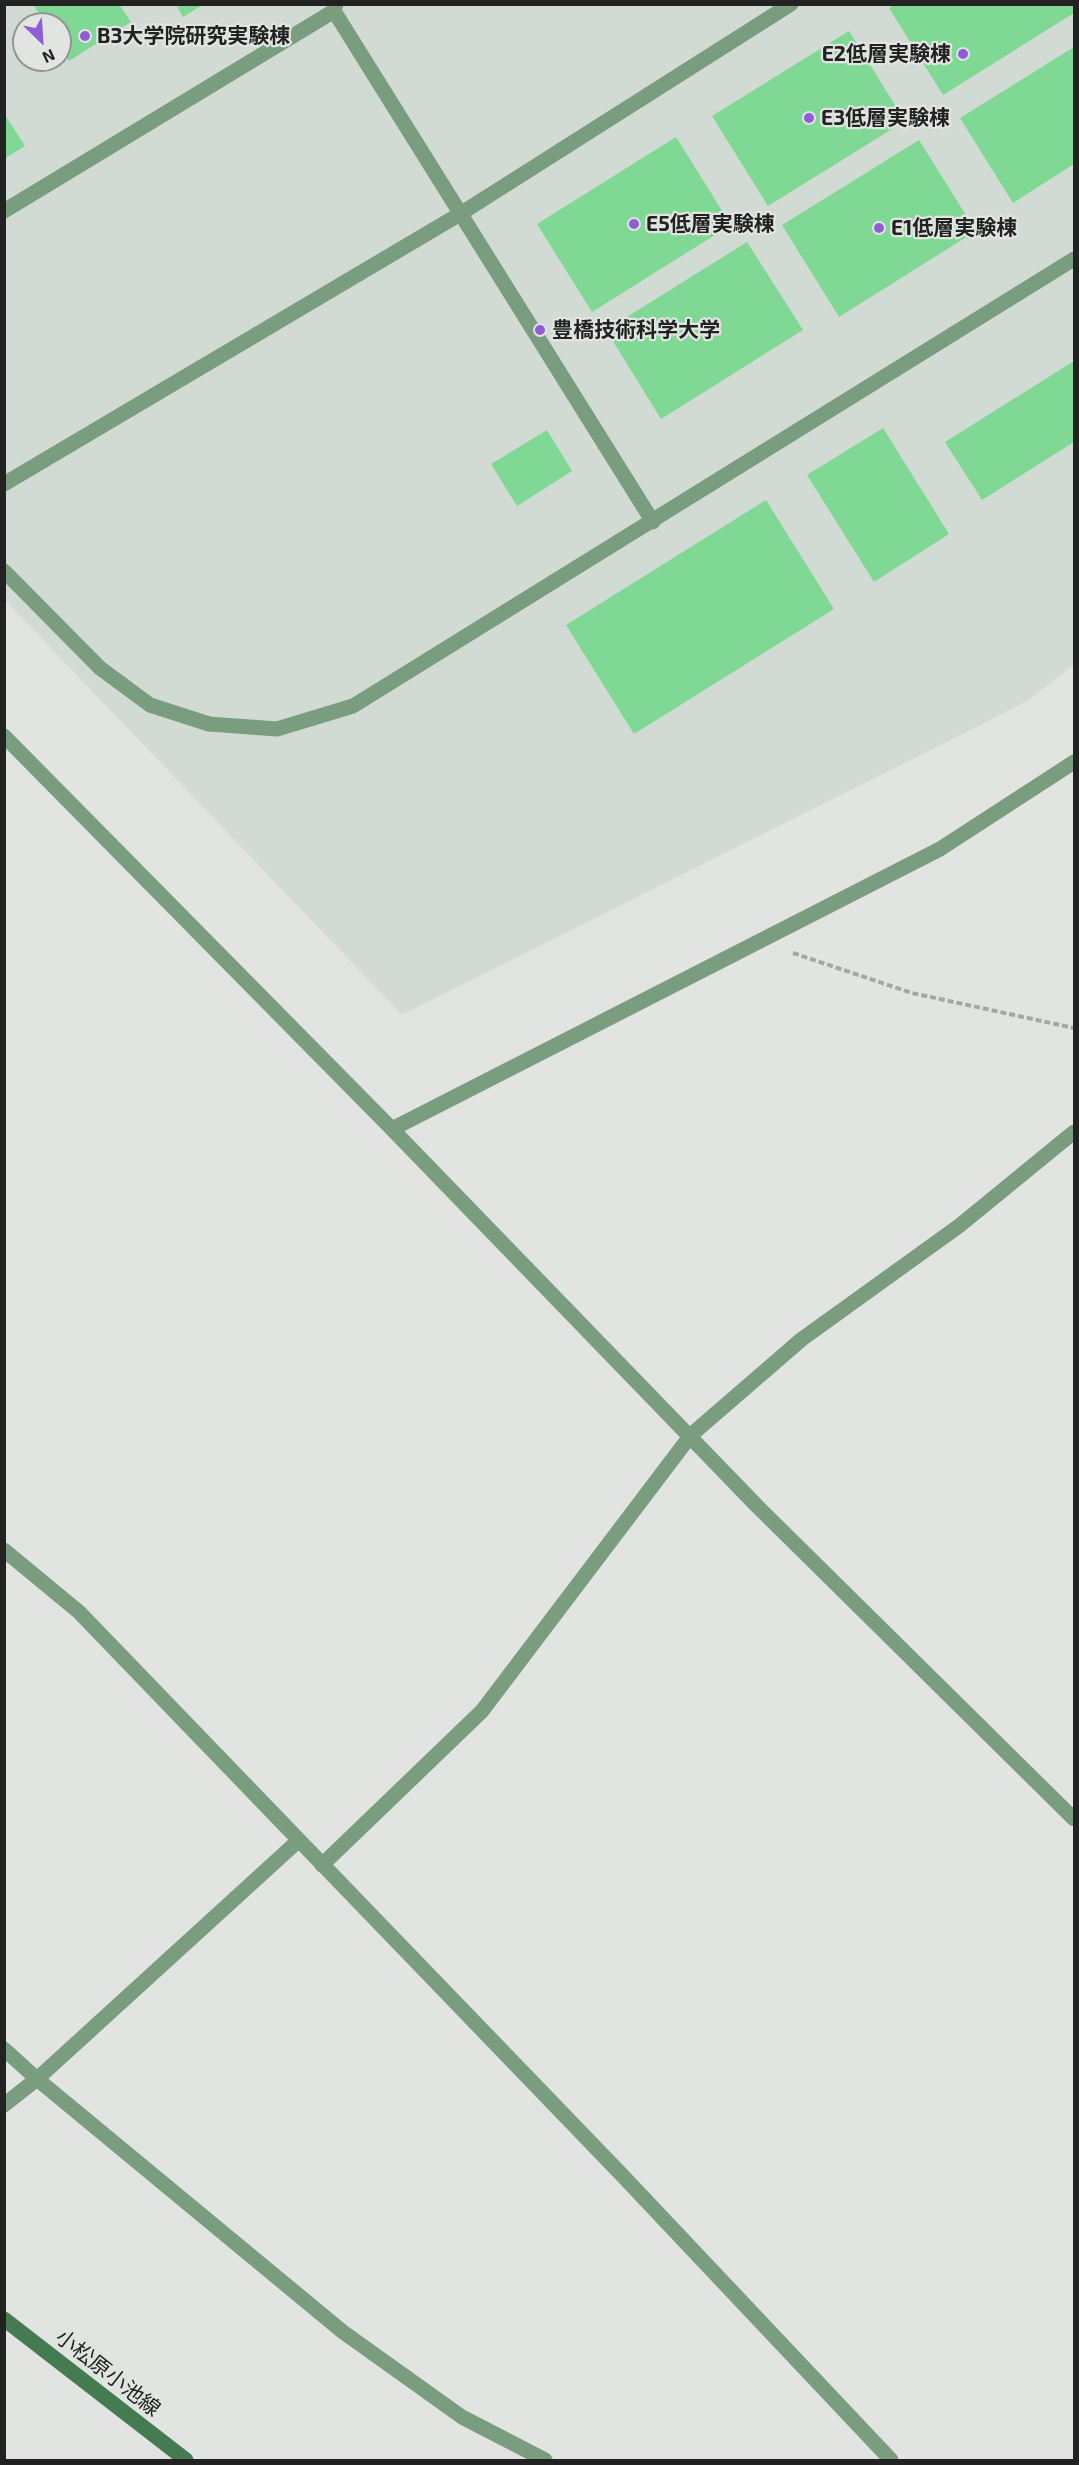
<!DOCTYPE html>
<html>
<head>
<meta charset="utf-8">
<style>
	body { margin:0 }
	#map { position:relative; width:1079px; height:2465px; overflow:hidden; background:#e1e4e1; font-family:"Exo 2",sans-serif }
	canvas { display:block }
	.frame { position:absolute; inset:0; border:6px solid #212221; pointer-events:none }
	.north { position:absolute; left:12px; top:12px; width:60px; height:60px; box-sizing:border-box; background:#e1e4e1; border:2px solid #949694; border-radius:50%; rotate:155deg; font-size:16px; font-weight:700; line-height:24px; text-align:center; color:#212221 }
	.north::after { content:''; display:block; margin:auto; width:21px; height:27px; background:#8f5dd6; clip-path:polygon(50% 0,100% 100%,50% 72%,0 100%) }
</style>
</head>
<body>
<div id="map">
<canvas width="1079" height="2465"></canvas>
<div class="frame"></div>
<div class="north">N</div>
</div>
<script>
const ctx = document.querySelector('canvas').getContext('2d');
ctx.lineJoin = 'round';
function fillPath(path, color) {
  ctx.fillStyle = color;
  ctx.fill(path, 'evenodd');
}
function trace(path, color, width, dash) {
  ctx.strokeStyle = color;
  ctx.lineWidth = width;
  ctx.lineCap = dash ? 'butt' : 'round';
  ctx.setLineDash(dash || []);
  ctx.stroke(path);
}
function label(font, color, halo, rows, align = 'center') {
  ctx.font = font + ' "Exo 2","Noto Sans JP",sans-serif';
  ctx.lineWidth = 4.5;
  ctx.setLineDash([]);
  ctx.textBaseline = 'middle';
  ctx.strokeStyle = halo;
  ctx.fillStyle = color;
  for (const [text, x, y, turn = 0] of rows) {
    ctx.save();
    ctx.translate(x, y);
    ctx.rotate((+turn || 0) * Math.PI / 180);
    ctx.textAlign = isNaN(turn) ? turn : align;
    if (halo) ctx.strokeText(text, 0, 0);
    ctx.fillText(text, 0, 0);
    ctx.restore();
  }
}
const built = new Path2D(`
	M5,5H1074V665L1024,703L402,1015L5,600ZM24,24H60V60H24Z`);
const building = new Path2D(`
	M33,4H119L131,22L69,61L60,47V24H45Z
	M176,4H204L183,17Z
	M894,4H1074V13L943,95L889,8Z
	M849,31L905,121L768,206L712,116Z
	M1074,47V164L1013,203L960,118Z
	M4,113L25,146L4,159Z
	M676,137L731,225L592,312L537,224Z
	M919,140L976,231L839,317L782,225Z
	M747,242L803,330L661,419L606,330Z
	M1074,361V442L982,500L945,442Z
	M883,428L949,534L874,582L807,475Z
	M547,430L572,471L517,506L491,464Z
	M766,500L834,609L634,734L566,625Z`);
const path = new Path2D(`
	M793,953L912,993L1074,1028`);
const lane = new Path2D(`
	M334,11L653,522
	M4,211L334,11L336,4
	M4,484L460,214L791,4
	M4,571L100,668L150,705L209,724L277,729L353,706L1074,259`);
const street = new Path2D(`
	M4,736L392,1129L758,1507L1074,1819
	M392,1129L940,849L1074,762
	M4,1550L79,1612L621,2174L891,2460
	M322,1865L482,1711L691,1435L802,1339L959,1226L1074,1132
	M4,2049L37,2079L343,2332L462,2417L545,2460
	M4,2105L37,2079L298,1841`);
const secondary = new Path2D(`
	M4,2319L186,2460`);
const markers = [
	[85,36,6,"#8f5dd6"],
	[963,54,6,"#8f5dd6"],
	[809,118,6,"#8f5dd6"],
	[634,224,6,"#8f5dd6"],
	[879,228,6,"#8f5dd6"],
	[540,330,6,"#8f5dd6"]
];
const poiNames = [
	["B3大学院研究実験棟",97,36],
	["E2低層実験棟",951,54,"right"],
	["E3低層実験棟",821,118],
	["E5低層実験棟",646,224],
	["E1低層実験棟",891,228],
	["豊橋技術科学大学",552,330]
];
const streetNames = [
	["小松原小池線",108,2373,38]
];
fillPath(built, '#d2dbd3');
fillPath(building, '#7fd893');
trace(path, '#a5a7a5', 4, [6, 3]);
trace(lane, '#7a9d80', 15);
trace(street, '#7a9d80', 15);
trace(secondary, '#447b51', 15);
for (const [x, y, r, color] of markers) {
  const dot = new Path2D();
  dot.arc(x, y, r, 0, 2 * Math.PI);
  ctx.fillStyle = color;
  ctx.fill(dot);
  trace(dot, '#e1e4e1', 2);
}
label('bold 21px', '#212221', '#e1e4e1', poiNames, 'left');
label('21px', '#212221', '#e1e4e1', streetNames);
</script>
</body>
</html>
